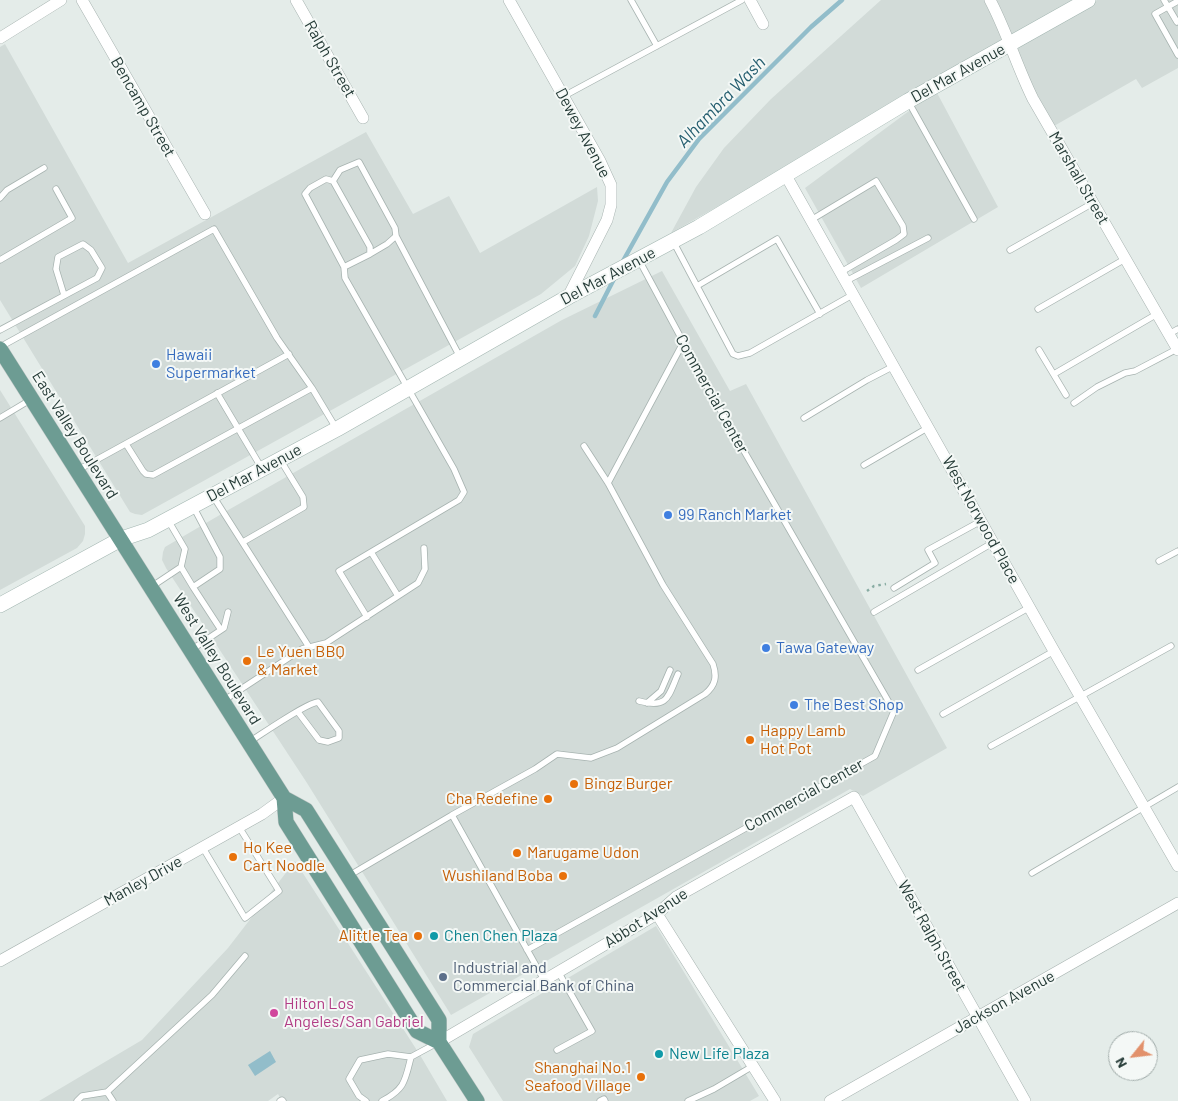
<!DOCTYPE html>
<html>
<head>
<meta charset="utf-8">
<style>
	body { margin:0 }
	#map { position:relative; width:1178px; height:1101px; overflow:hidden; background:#e4ece9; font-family:Barlow,sans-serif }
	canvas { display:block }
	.north { position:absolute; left:1108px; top:1031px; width:50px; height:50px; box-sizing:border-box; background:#f4f8f6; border:1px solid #a1acaa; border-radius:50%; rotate:241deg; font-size:14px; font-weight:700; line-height:20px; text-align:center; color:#253b37 }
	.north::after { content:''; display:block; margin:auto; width:18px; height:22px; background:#e2916b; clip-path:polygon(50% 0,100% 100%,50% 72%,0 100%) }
</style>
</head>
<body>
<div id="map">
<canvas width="1178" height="1101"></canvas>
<div class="north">N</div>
</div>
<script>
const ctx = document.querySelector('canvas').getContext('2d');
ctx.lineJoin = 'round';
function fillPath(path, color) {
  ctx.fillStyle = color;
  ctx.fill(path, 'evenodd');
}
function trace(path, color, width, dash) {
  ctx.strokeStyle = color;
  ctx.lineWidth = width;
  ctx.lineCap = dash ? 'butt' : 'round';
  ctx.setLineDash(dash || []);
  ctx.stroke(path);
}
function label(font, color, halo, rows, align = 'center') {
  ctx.font = font + ' Barlow,sans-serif';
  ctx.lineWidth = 4;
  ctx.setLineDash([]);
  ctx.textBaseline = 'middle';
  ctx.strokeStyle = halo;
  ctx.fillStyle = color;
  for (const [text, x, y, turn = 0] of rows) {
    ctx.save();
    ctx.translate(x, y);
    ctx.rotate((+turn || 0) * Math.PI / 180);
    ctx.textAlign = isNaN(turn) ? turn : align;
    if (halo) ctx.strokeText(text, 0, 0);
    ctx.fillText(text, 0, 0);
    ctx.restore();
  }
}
const built = new Path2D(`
	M881,0H985L1006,42L671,233L696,187L724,148L771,99Z
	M995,0H1071L1073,4L1011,40Z
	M1097,0H1178V68L1142,88L1136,79L1054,126L1034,91L1015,47Z
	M5,44L128,263L366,132L413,214L449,196L480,253L597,187L598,201L589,236L575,266L541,294L142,515L135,514L130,512L0,300V47Z
	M936,91L998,207L861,288L805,188Z
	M662,271L730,391L746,384L947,748L863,796L850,789L451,1015L307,783L166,568L162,560L163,552L165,547L230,509L562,320Z
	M0,390L85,526V534L83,541L77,548L0,590Z
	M295,861L420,1055L447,1101H282L278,1094L268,1101H39L142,1040L228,948Z
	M656,926L759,1096L750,1101H503L469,1047L473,1034Z`);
const water = new Path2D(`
	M270,1051L276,1062L255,1076L248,1065Z`);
const stream = new Path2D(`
	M623,261L667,182L699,139L811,27L842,0
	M595,316L615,277`);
const path = new Path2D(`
	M867,591L874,586L886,584`);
const lane = new Path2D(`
	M631,0L657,46
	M1164,0L1177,22L1178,21
	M1178,1L1155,14L1178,55
	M564,96L742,0
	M908,101L974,219
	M333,181L340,170L359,162L395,228L396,236L387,244L370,254
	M0,198L7,190L44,168
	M811,220L876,181L903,226L904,234L896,240L841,272
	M396,236L460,357
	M673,241L733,354L738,356L750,353L854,294
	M1010,250L1093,203
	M0,260L72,218L56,189
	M344,267L370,254V247L333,181L326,179L310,188L305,194L344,267L345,278L454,469L464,492L459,500L371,552
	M846,281L928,238
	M697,286L777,239L820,314
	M1038,309L1125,259
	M0,330L97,278L102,268L91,250L83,244L58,257L56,269L64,295
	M1169,334L1178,329
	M0,347L214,229L277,338L312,388L336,428
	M1039,350L1066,395
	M1054,374L1157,314
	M217,393L261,467
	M1074,403L1097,387L1125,373L1135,371L1177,349
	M0,418L30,400
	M804,418L867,380L894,366
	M126,444L143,471L146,474L153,475L312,388
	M864,465L929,427
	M78,470L289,354
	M608,483L683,343
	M213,496L309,647
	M243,542L304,507L303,497L281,461
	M1159,561L1178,551
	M181,567L193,587L220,569V557L194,508
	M151,587L181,567L185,549L168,520
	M193,587L221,630
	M894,588L935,563L928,550L981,521
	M874,612L994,542
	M367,617L339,571L371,552L398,596
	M191,650L224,628L228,612
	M918,670L1030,607
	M223,701L302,649L326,643L418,583L425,569L424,548
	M639,701C668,709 668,697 678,674
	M647,703L661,691L670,670
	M943,714L1054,651
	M249,742C262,734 306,703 318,702L339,731V738L328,742L319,740L298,712
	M991,746L1171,646
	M452,815L535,769L557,754L591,758L617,748L705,694C716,685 717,676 713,664L663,585L608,483L584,446
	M203,848L245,918L279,891L239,827
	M1032,873L1178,787
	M350,875L452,815L544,980
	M527,950L875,756L894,711L714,399L639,260
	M557,1050L592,1031L559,973
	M107,1092L113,1101
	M77,1101L82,1096L107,1092L212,995L245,956
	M280,1101L282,1100L283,1101
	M366,1101L359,1096L349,1079L360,1060L388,1054L411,1057L437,1043
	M382,1101C405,1089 405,1081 411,1057
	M600,1101L604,1099L605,1101
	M688,1101L714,1089L753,1066`);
const street = new Path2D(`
	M82,0L205,214
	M296,0L363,118
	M509,0L600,161L611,185V205L607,220L568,297
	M750,0L763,24
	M990,0C1007,32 1017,67 1033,99L1178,350
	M0,38L61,0
	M785,174L1054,651L1178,866
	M657,914L775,1101
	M0,961L262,814L284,798
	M439,1042L657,914L676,897L854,797L1025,1101
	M830,1101L1178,903`);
const secondary = new Path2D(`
	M0,605L121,539L148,530L337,429L568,297L699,227L908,101L1088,0`);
const primary = new Path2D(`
	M0,349L284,798L286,822L417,1031L439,1042L477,1101
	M284,798L306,810L439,1020V1042`);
const markers = [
	[156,364,5,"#3f7fe0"],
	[668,515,5,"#3f7fe0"],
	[766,648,5,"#3f7fe0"],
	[247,661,5,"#e8710a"],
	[794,705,5,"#3f7fe0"],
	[750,740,5,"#e8710a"],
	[574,784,5,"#e8710a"],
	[548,799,5,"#e8710a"],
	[517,853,5,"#e8710a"],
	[233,857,5,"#e8710a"],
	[563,876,5,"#e8710a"],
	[418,936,5,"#e8710a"],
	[434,936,5,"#0f9aa8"],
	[443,977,5,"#5c6f8a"],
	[274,1013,5,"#d1479c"],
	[659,1054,5,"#0f9aa8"],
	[641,1077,5,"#e8710a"]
];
const streetNames = [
	["Ralph Street",330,59,60],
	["Del Mar Avenue",958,73,-29],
	["Bencamp Street",143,107,60],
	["Dewey Avenue",583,133,62],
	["Marshall Street",1079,178,60],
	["Del Mar Avenue",608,276,-28],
	["Commercial Center",712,394,61],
	["East Valley Boulevard",75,435,58],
	["Del Mar Avenue",254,473,-28],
	["West Norwood Place",981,520,61],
	["West Valley Boulevard",217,659,58],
	["Commercial Center",804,795,-29],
	["Manley Drive",143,881,-29],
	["Abbot Avenue",646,918,-33],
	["West Ralph Street",932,936,61],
	["Jackson Avenue",1004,1002,-29]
];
const shopNames = [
	["Hawaii",166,355],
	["Supermarket",166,373],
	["99 Ranch Market",678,515],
	["Tawa Gateway",776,648],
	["The Best Shop",804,705]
];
const foodNames = [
	["Le Yuen BBQ",257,652],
	["& Market",257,670],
	["Happy Lamb",760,731],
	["Hot Pot",760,749],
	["Bingz Burger",584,784],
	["Cha Redefine",538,799,"right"],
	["Ho Kee",243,848],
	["Cart Noodle",243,866],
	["Marugame Udon",527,853],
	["Wushiland Boba",553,876,"right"],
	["Alittle Tea",408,936,"right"],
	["Shanghai No.1",631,1068,"right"],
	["Seafood Village",631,1086,"right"]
];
const cultureNames = [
	["Chen Chen Plaza",444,936],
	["New Life Plaza",669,1054]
];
const serviceNames = [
	["Industrial and",453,968],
	["Commercial Bank of China",453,986]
];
const hotelNames = [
	["Hilton Los",284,1004],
	["Angeles/San Gabriel",284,1022]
];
const waterNames = [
	["Alhambra Wash",721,102,-46]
];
fillPath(built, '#d2dbd8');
fillPath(water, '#92bdca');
trace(stream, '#92bdca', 4.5);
trace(lane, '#a7b3b0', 7);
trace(street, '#a7b3b0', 12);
trace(secondary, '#a3b6b1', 16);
trace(primary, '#c2c8c7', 16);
trace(path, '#88aca3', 2.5, [2.5, 4]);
trace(lane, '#fff', 5.5);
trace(street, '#fff', 11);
trace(secondary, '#fff', 15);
trace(primary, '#6d9c93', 15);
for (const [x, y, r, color] of markers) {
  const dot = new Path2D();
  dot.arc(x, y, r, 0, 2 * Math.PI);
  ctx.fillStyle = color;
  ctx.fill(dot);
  trace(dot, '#f4f8f6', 2);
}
label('16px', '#253b37', '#f4f8f6', streetNames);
label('16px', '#366cbe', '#f4f8f6', shopNames, 'left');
label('16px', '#c56008', '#f4f8f6', foodNames, 'left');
label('16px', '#0d838f', '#f4f8f6', cultureNames, 'left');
label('16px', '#4e5e75', '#f4f8f6', serviceNames, 'left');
label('16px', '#b23c85', '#f4f8f6', hotelNames, 'left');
label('italic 18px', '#265f70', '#f4f8f6', waterNames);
</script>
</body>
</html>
